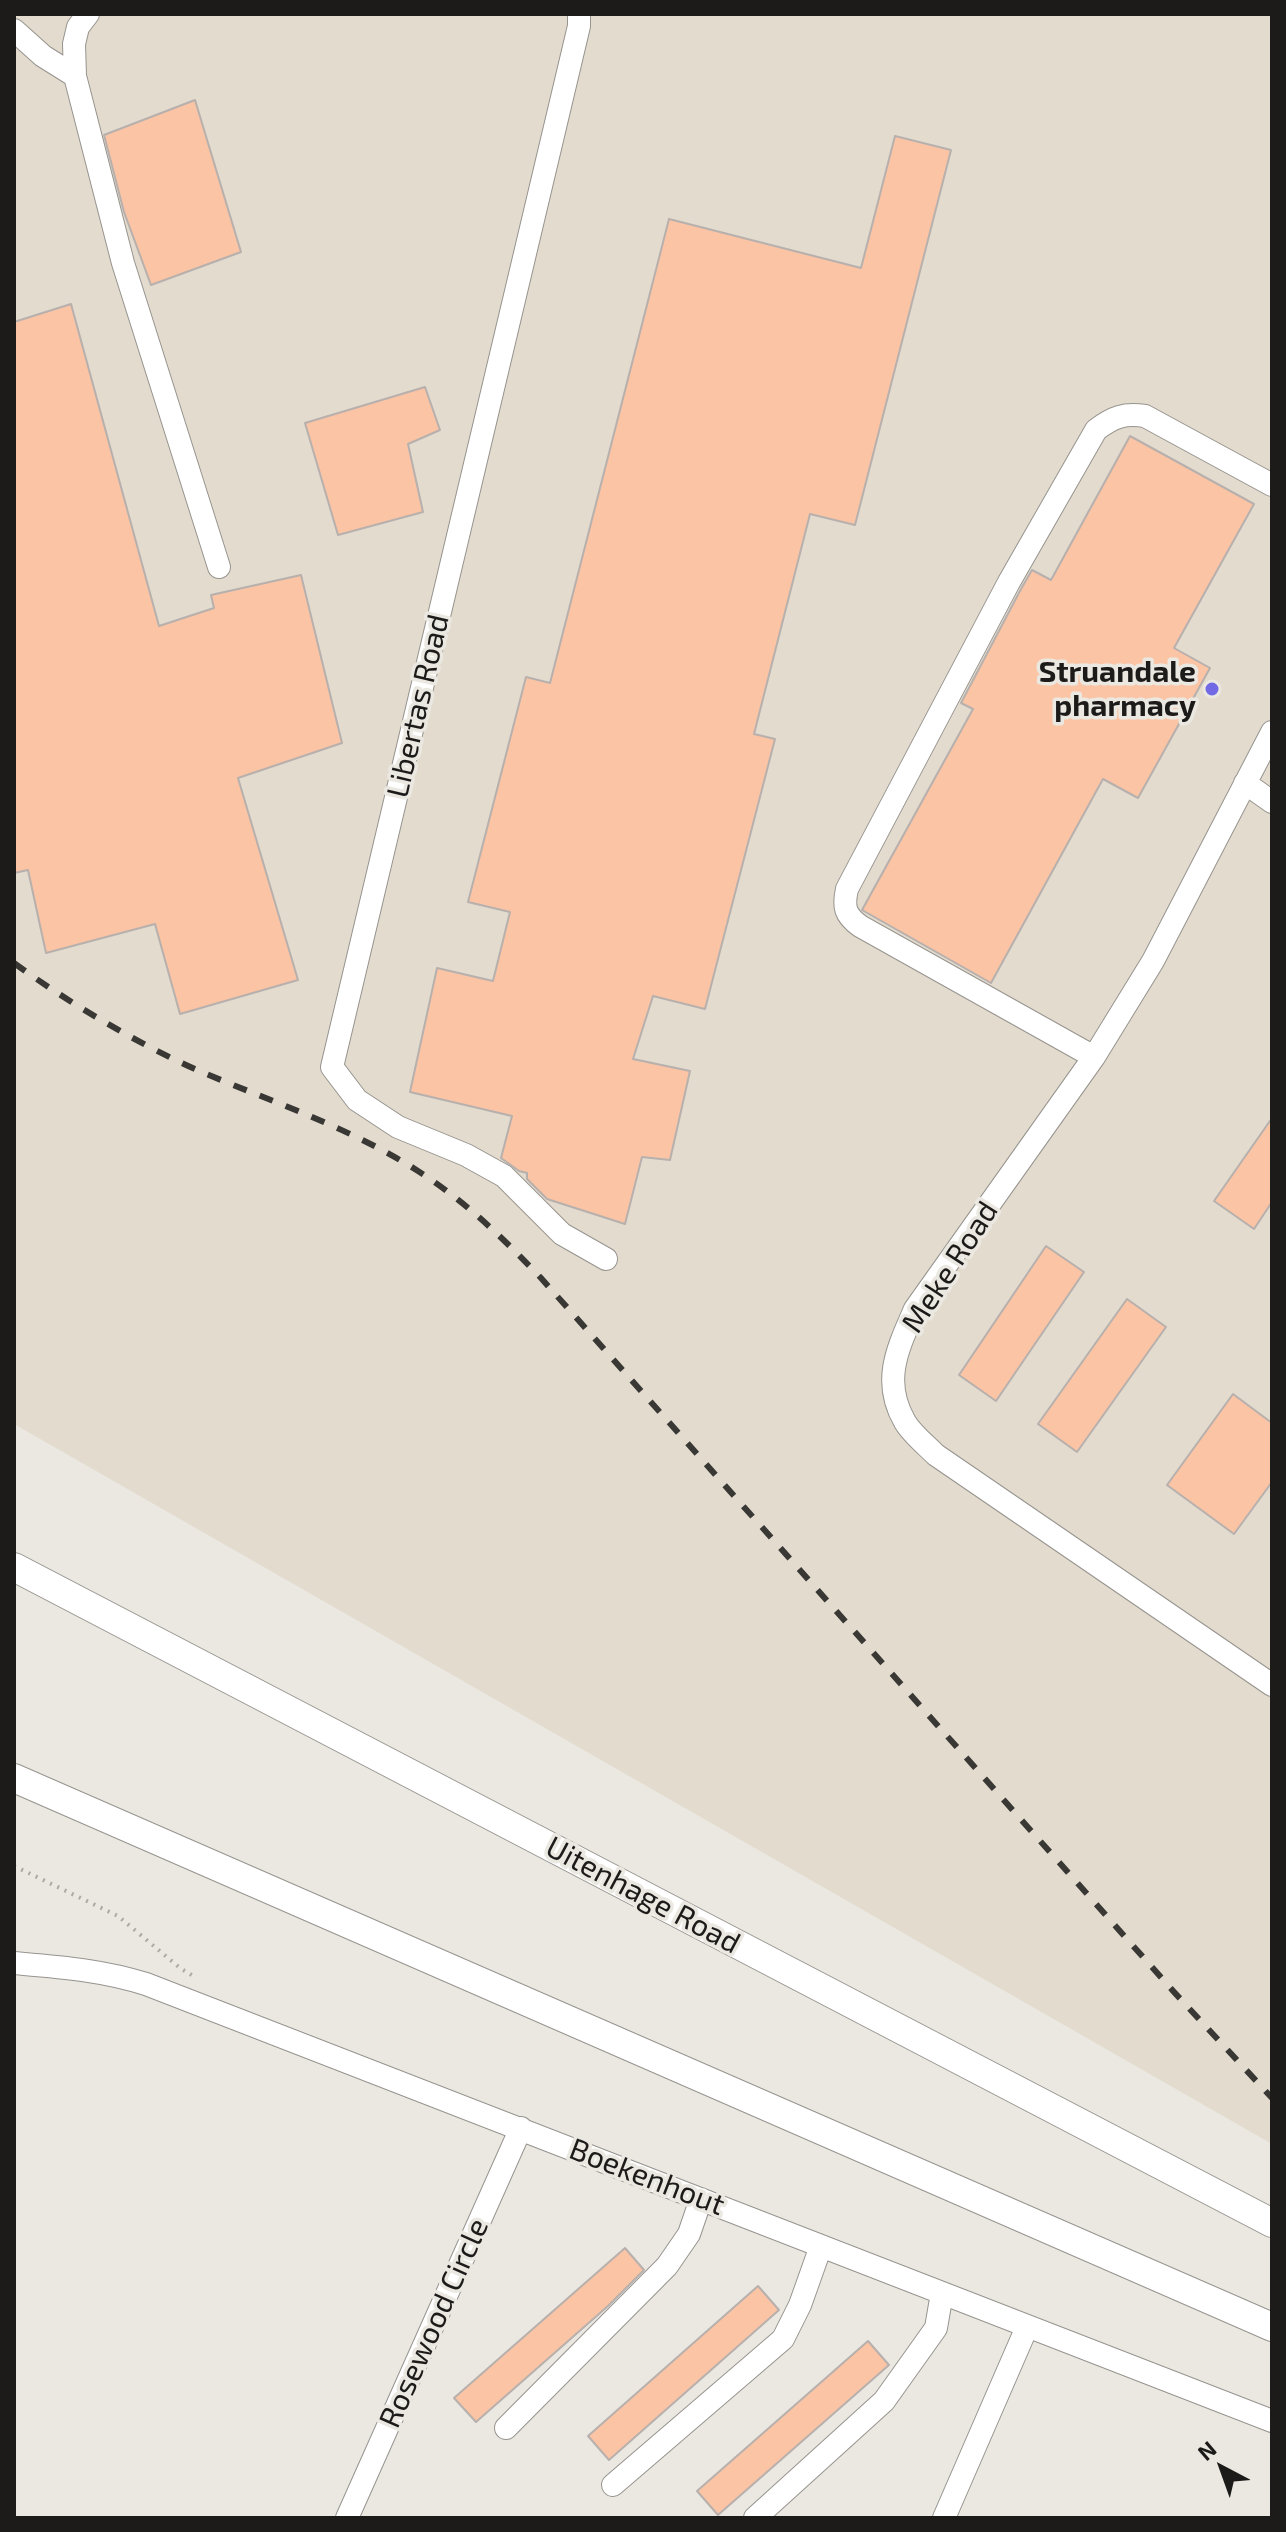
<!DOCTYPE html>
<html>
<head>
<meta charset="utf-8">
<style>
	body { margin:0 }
	#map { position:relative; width:1286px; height:2532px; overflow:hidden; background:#ebe8e2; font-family:"Exo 2",sans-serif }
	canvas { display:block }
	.frame { position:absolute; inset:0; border:16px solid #1c1b19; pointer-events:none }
	.north { position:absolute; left:1182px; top:2428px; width:80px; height:80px; -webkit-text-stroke:6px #ebe8e2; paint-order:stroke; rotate:319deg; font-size:22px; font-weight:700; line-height:32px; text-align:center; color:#1c1b19 }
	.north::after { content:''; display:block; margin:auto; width:28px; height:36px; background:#1c1b19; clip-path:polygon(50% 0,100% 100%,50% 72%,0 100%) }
</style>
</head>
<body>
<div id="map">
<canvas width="1286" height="2532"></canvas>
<div class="frame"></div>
<div class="north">N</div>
</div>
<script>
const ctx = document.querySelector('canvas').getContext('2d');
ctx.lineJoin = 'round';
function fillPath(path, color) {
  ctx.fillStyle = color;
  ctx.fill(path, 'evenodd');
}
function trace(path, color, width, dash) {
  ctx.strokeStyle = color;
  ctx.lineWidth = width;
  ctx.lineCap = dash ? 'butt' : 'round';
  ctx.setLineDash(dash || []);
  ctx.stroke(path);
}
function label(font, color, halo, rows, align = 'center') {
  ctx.font = font + ' "Exo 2",sans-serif';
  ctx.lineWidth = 7;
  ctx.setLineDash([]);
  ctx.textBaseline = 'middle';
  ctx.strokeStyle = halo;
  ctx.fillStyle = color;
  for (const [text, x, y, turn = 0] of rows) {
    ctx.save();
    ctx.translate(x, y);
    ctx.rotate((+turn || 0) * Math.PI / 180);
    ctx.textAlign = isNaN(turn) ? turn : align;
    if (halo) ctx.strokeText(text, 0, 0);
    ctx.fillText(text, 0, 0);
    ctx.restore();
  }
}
const built = new Path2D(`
	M14,14H1272V2144L14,1424Z`);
const building = new Path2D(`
	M195,100L241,252L151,285L124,212L104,135Z
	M895,136L951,150L855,525L810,514L754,734L775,739L705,1009L653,996L633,1059L690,1071L670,1160L642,1157L625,1224L547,1199L527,1179V1173L519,1171L501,1158L512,1116L410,1092L437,968L493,981L510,912L468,902L526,677L550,683L669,219L861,268Z
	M71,304L159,626L214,608L211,595L301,575L342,743L238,778L298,980L180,1014L155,924L46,953L28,870L14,873V322Z
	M425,387L440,430L408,444L423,512L338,535L305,423Z
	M1130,436L1254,504L1174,648L1210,668L1138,798L1103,779L991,983L862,910L973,709L961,703L1021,589L1032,570L1051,580Z
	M1272,1118V1202L1254,1229L1214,1201Z
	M1046,1246L1084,1272L996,1401L959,1375Z
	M1127,1299L1166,1327L1077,1452L1038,1424Z
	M1233,1394L1272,1423V1482L1234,1534L1167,1485Z
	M625,2248L644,2270L608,2306L476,2422L454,2398Z
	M758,2286L779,2310L609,2460L588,2436Z
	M868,2341L889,2365L718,2515L697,2491Z`);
const path = new Path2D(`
	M14,1866L118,1916L180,1968L195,1977`);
const minor = new Path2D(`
	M88,14L78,27L74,44L75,76L123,263L219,567
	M579,14V26L332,1067L357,1100L398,1127L466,1155L504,1176L562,1234L606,1259
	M14,30L43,56L75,76
	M1272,732L1153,961L1094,1057L915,1309C898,1348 881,1381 905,1422C912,1434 926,1445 936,1455L1272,1685
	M1245,783L1272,802
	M1094,1057L860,926C845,915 843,907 847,889L1009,582L1096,430C1113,417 1124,413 1145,416L1272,485
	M14,1963C60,1967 102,1970 146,1984L1272,2421
	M506,2428L667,2266L689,2234L701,2199
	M613,2485L783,2339L800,2305L821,2246
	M347,2518L521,2128
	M755,2518L884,2401L936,2328L942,2293
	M944,2518L1027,2327`);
const major = new Path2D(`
	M14,1567L1272,2223
	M14,1778L1272,2327`);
const rail = new Path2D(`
	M14,963C66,1001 138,1044 197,1070C272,1102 349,1127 418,1171C465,1201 503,1238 541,1278L1174,1992L1272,2098`);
const markers = [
	[1212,689,8,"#7269e4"]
];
const poiNames = [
	["Struandale",1196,672],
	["pharmacy",1196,706]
];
const streetNames = [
	["Libertas Road",418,706,-77],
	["Meke Road",950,1267,-57],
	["Uitenhage Road",643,1895,28],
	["Boekenhout",647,2177,21],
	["Rosewood Circle",434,2323,-66]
];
fillPath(built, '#e2dbce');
fillPath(building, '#fbc4a4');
trace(building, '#b7b0ad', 2);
trace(minor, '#97948f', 24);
trace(major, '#97948f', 30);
trace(path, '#adaaa6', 4, [2, 6]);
trace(minor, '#fff', 22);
trace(major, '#fff', 28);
trace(rail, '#393835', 6, [14, 14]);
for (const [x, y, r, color] of markers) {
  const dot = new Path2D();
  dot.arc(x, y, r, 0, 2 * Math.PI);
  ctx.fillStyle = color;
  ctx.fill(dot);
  trace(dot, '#ebe8e2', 3);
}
label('bold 30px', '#1c1b19', '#ebe8e2', poiNames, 'right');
label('30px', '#1c1b19', '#ebe8e2', streetNames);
</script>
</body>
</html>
